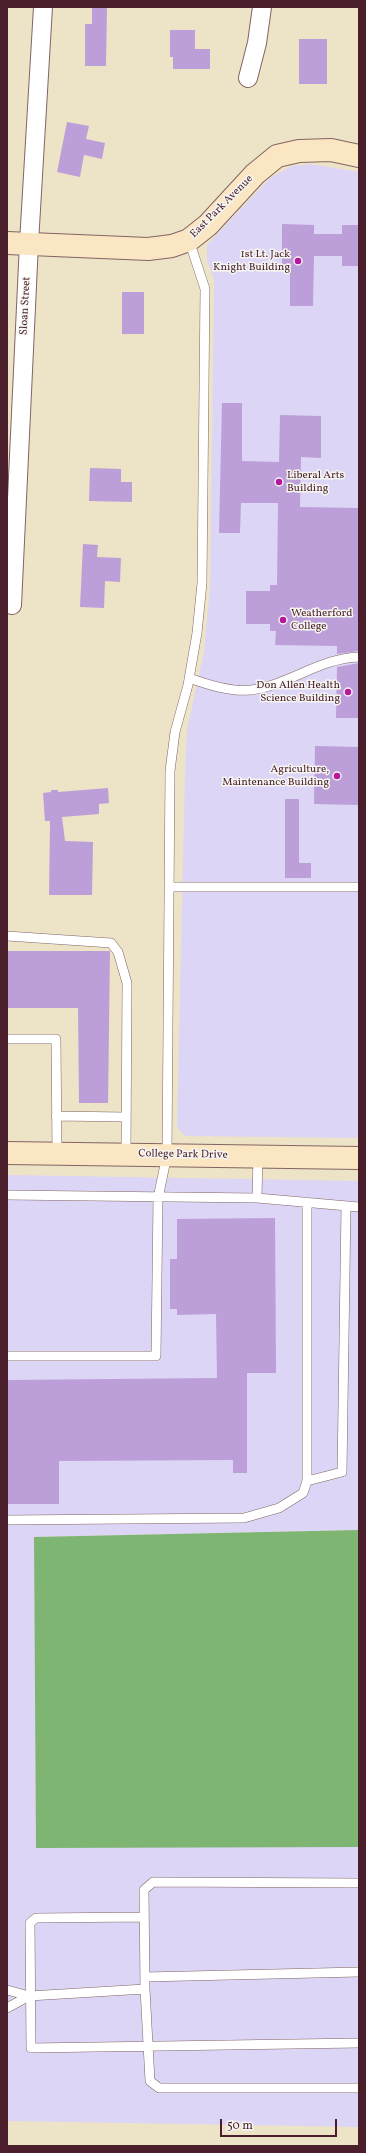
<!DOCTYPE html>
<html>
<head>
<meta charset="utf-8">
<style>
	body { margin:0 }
	#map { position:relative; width:366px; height:2153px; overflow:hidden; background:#ede3c7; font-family:Vollkorn,serif }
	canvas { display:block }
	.frame { position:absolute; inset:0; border:8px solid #4a1f2b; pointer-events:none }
	.scale { position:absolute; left:220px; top:2119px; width:117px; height:18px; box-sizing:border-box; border:2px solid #4a1f2b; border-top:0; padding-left:5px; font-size:12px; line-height:14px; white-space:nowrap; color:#4a1f2b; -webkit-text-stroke:3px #f6f6f2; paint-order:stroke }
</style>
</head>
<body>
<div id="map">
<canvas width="366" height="2153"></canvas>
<div class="frame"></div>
<div class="scale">50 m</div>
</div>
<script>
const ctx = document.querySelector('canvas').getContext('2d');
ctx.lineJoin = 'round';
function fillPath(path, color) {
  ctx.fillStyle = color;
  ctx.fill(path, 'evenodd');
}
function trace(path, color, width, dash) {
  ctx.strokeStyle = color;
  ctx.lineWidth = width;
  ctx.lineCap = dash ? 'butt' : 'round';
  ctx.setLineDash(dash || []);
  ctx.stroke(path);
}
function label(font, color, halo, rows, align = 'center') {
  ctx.font = font + ' Vollkorn,serif';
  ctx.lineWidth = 3;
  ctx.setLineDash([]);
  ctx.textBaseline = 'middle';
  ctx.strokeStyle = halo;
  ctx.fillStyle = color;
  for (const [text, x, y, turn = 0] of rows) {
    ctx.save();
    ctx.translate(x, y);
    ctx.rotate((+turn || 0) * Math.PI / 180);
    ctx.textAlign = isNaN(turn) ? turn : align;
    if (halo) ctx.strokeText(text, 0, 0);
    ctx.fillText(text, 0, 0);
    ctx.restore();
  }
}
const built = new Path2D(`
	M311,164L359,172V1138L185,1136L177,1127L185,774L187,730L204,651L210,589L214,280L207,260V245L270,178L292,166Z
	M7,1175L359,1181V1530L34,1537L36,1847H359V2127L7,2121Z`);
const forest = new Path2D(`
	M359,1530V1847L36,1848L34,1537Z`);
const building = new Path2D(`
	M92,7H107L106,66H85V24H92Z
	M170,30H195V49H210V69H173V57H170Z
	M299,39H327V84H299Z
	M67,122L89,126L86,139L105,143L102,159L84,155L80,177L57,172Z
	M282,224L314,225V234H342V225H359V266H342V256H314L313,306H290V266L282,265Z
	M122,292H144V334H122Z
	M222,403H242V461L279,462L280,415L321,416V458L301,457L300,507L359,508V651L337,654V646L275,645L276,631H270V624H246V591H270V585H277L278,503H241L240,533H219Z
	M90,468L121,469V482H132V502L89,501Z
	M83,544L98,545L97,557L121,558L120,582L105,581L104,608L80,607Z
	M359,663V718H336L337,667Z
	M315,746L359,747V805L314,804Z
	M108,788L109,803L99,804V814L62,817L65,841L93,842L92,895H49L50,821H45L43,793L51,792V790H58V792Z
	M285,799H299V863H311V878H285Z
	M7,951H110L108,1103H79L78,1008H7Z
	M275,1218L276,1373H247V1473H233V1460L59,1461V1504H7V1380L217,1378L216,1314L177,1315V1309H170V1259H177V1219Z`);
const lane = new Path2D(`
	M189,678C209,685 230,692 251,690C289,685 320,658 359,657
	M169,887H359
	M7,936L111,943L118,952L127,983L126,1154
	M7,1039H56L57,1153
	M56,1116L126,1117
	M7,1195L257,1198L258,1156
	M257,1198L359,1207
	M307,1202V1481L342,1472L346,1206
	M7,1356H156L158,1198L167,1155L170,771L175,732L188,685L197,633L202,583L205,289L189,240
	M7,1520L244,1518L279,1508L303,1493L307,1481
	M144,1917L36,1918L30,1923L31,2048L359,2043
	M145,1977L359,1972
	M145,1989L150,2081L159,2088H359
	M7,1990L29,1996L145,1989L144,1890L153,1882L359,1883
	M7,2008L29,1996`);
const street = new Path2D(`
	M248,78L257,43L262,7
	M7,604L12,605L29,243L43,7`);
const secondary = new Path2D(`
	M7,243L148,249L172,246L189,240L208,225L255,174L277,156L299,151L331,150L359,156
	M7,1153L359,1158`);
const markers = [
	[298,261,4,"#b5179e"],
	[279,482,4,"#b5179e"],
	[283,620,4,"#b5179e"],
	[348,692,4,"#b5179e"],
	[337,776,4,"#b5179e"]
];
const streetNames = [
	["East Park Avenue",222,207,-45],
	["Sloan Street",26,306,-87],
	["College Park Drive",183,1155,1]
];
const poiNames = [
	["1st Lt. Jack",290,255],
	["Knight Building",290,268],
	["Liberal Arts",287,476,"left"],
	["Building",287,489,"left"],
	["Weatherford",291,614,"left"],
	["College",291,627,"left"],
	["Don Allen Health",340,686],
	["Science Building",340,699],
	["Agriculture,",329,770],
	["Maintenance Building",329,783]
];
fillPath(built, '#dcd5f6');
fillPath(forest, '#7eb572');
fillPath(building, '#bc9fd8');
trace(lane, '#836462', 10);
trace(street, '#836462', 20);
trace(secondary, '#836462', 24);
trace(lane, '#fff', 9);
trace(street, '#fff', 18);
trace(secondary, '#fbe6c4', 22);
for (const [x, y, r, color] of markers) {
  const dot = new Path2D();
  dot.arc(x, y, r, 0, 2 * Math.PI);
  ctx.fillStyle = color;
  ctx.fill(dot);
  trace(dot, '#f6f6f2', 1.5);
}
label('11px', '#4a1f2b', '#f6f6f2', streetNames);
label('11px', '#4a1f2b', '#f6f6f2', poiNames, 'right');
</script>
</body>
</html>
